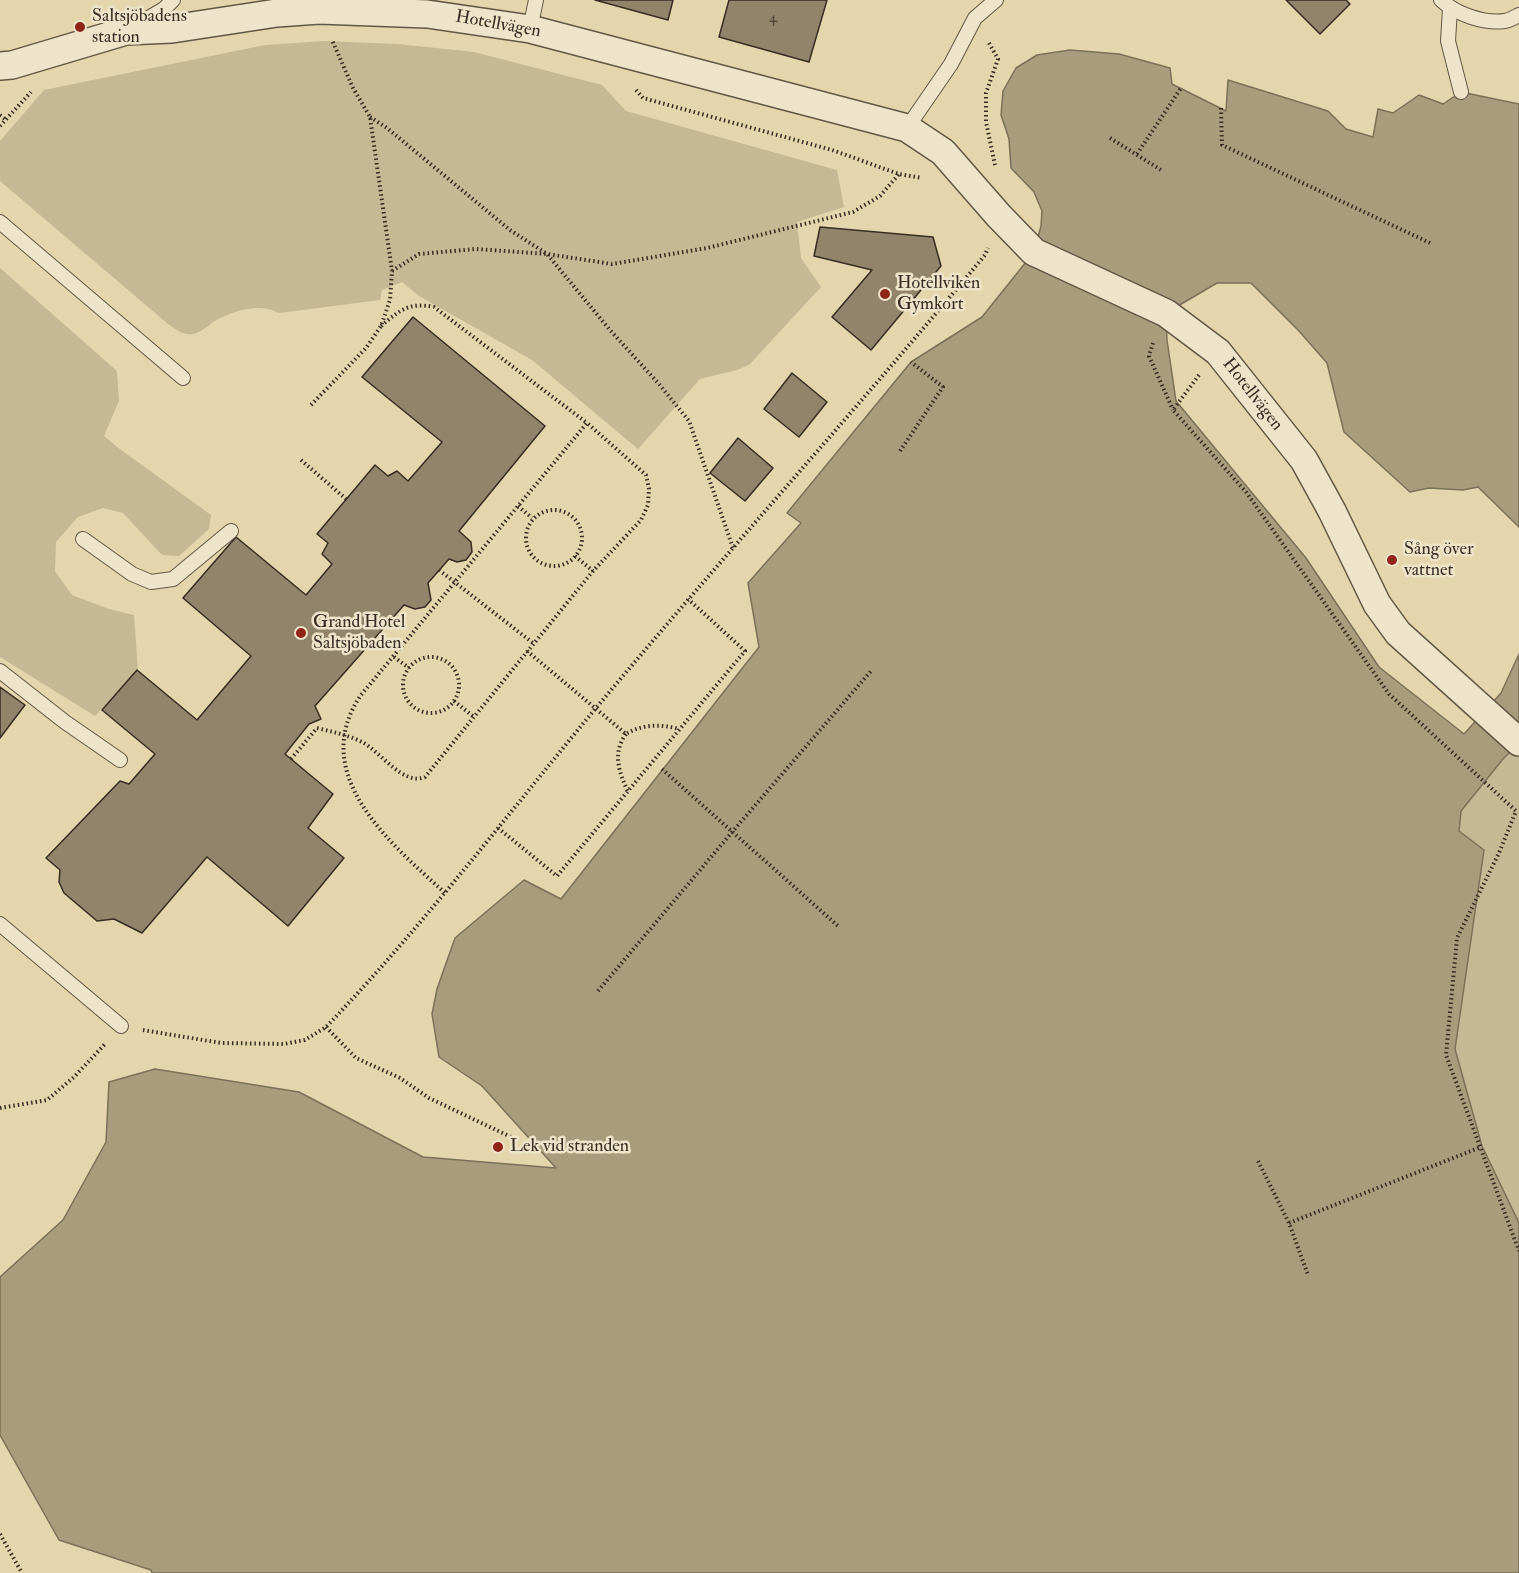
<!DOCTYPE html>
<html>
<head>
<meta charset="utf-8">
<style>
	body { margin:0 }
	canvas { display:block; background:#e4d5ac }
</style>
</head>
<body>
<canvas width="1519" height="1573"></canvas>
<script>
const ctx = document.querySelector('canvas').getContext('2d');
ctx.lineJoin = 'round';
function fillPath(path, color) {
  ctx.fillStyle = color;
  ctx.fill(path, 'evenodd');
}
function trace(path, color, width, dash) {
  ctx.strokeStyle = color;
  ctx.lineWidth = width;
  ctx.lineCap = dash ? 'butt' : 'round';
  ctx.setLineDash(dash || []);
  ctx.stroke(path);
}
function label(font, color, halo, rows, align = 'center') {
  ctx.font = font + ' "IM FELL Double Pica",serif';
  ctx.lineWidth = 5;
  ctx.setLineDash([]);
  ctx.textBaseline = 'middle';
  ctx.strokeStyle = halo;
  ctx.fillStyle = color;
  for (const [text, x, y, turn = 0] of rows) {
    ctx.save();
    ctx.translate(x, y);
    ctx.rotate((+turn || 0) * Math.PI / 180);
    ctx.textAlign = isNaN(turn) ? turn : align;
    if (halo) ctx.strokeText(text, 0, 0);
    ctx.fillText(text, 0, 0);
    ctx.restore();
  }
}
const green = new Path2D(`
	M324,41L398,44L474,52L602,85L626,111L837,170L844,207L797,222L801,258L821,287L749,365L737,370L700,379L638,449L532,360L419,296L402,282L382,290L380,300L279,313C259,302 232,311 213,322C208,326 200,333 193,334C183,336 176,329 168,324L0,181V141L44,90L265,45Z
	M0,268L117,371L119,401L104,436L117,447L211,515L209,529L179,556L162,555L123,513L103,508L78,517L56,542L55,571L72,595L109,609L134,615L138,671L95,716L0,657Z
	M1519,743V1223L1482,1146L1455,1049L1484,851L1459,831L1461,811L1503,759Z`);
const water = new Path2D(`
	M1070,50L1119,54L1170,68L1172,84L1226,111L1228,80L1328,111L1346,129L1373,137L1378,109L1393,113L1419,95L1443,104L1461,92L1519,104V527L1478,487L1463,490L1429,488L1410,492L1344,432L1327,363L1299,331L1251,283H1217L1166,313L1167,340L1176,401L1306,558L1379,667L1464,734L1501,693L1519,654V743L1503,759L1461,811L1459,831L1484,850L1455,1049L1482,1146L1519,1223V1573H152L151,1570L59,1540L0,1435V1277L63,1220L106,1142L109,1082L155,1069L299,1092L423,1157L556,1168L482,1086L439,1057L432,1014L437,989L455,938L524,880L561,899L759,647L748,583L801,523L787,513L911,362L982,317L1034,252L1041,226L1042,211L1034,192L1011,168L1009,139L1001,115L1003,91L1016,68L1037,55Z`);
const building = new Path2D(`
	M595,0H673L668,20Z
	M729,0H827L809,62L719,37Z
	M1286,0H1346L1350,4L1320,34Z
	M820,227L933,237L941,266L871,350L832,317L872,270L814,256Z
	M413,317L545,426L459,531L471,542L472,552L466,560L457,562L449,559L428,583L431,600L425,607L415,609L404,605L315,706L321,719L309,724L285,754L333,794L308,828L344,858L288,926L207,857L142,933L114,919L97,921L64,893L59,882L60,870L46,858L120,781L129,784L155,754L102,710L137,670L197,720L251,656L183,598L236,537L306,595L332,564L322,554L328,543L317,534L375,465L388,476L397,471L408,481L442,442L362,377Z
	M792,373L827,402L799,437L764,409Z
	M738,438L773,468L745,501L710,473Z
	M0,687L25,705L0,738Z`);
const path = new Path2D(`
	M989,43L998,59L986,93V122L995,165
	M636,90L643,98L832,150L899,174L922,178
	M1221,108L1222,145L1430,243
	M0,115L5,119
	M370,117L387,128L510,230L547,254L610,330L659,384L689,421L733,548
	M0,126L31,92
	M1110,138L1161,170
	M1137,154L1181,88
	M392,271L419,254L476,249L547,254L612,264L707,248L853,212L880,196L899,174
	M381,326C400,310 409,302 434,307L587,423L361,695C307,774 390,843 445,893
	M1153,343L1149,356L1173,410
	M1199,375L1173,410L1246,492L1389,694L1516,811L1499,853L1457,938L1446,1055L1519,1251
	M311,405L366,348L381,326L390,300L392,271L370,117L353,88L332,40
	M900,451L943,387L911,362
	M301,460L346,499
	M518,506L532,518
	M526 538a28 28 0 1 1 56 0a28 28 0 1 1-56 0Z
	M575,556L593,571
	M439,570L533,643
	M527,651L626,734C642,724 661,724 679,729
	M403 685a28 28 0 1 1 56 0a28 28 0 1 1-56 0Z
	M394,657L409,668
	M454,701L474,717
	M626,734C612,753 619,772 628,792
	M291,759L317,728C333,732 348,735 362,742C381,752 403,786 425,777L593,571L641,520L648,505L649,489L646,475L587,423
	M662,769L838,926
	M498,828L557,876L745,651L688,599
	M598,991L733,831L871,671
	M326,1027L356,1058L400,1078L429,1098L511,1137
	M143,1030L221,1043L284,1044L305,1040L326,1027C422,927 507,815 596,708C724,555 858,408 985,255L988,248
	M0,1108L47,1100L74,1077L105,1044
	M1258,1161L1289,1223L1308,1275
	M1289,1223L1481,1147
	M0,1534L22,1573`);
const service = new Path2D(`
	M1441,0C1456,14 1484,24 1505,21C1510,20 1515,17 1519,15
	M1450,9L1448,41L1461,92
	M135,26L164,9L173,0
	M530,29L536,0
	M907,128L951,64L975,18L996,0
	M0,222L183,378
	M83,539L132,574L151,582L173,579L231,531
	M0,671L65,722L120,760
	M0,924L121,1026`);
const minor = new Path2D(`
	M0,66L12,65L126,31L172,29L277,13L319,10L427,14L530,29L907,128L943,152L999,216L1034,252L1166,313L1218,352L1304,460L1332,511L1377,604L1398,633L1519,742`);
const markers = [
	[80,27,6,"#8f2418"],
	[885,294,6,"#8f2418"],
	[1392,560,6,"#8f2418"],
	[301,633,6,"#8f2418"],
	[498,1147,6,"#8f2418"]
];
const numberNames = [
	["4",773,19]
];
const poiNames = [
	["Saltsjöbadens",92,17],
	["station",92,38],
	["Hotellviken",897,284],
	["Gymkort",897,305],
	["Sång över",1404,550],
	["vattnet",1404,571],
	["Grand Hotel",313,623],
	["Saltsjöbaden",313,644],
	["Lek vid stranden",510,1147]
];
const streetNames = [
	["Hotellvägen",498,25,10],
	["Hotellvägen",1252,395,52]
];
fillPath(green, '#c7b895');
fillPath(water, '#a99c7d');
trace(water, '#7b7059', 1.5);
fillPath(building, '#91846a');
trace(building, '#372d23', 1.5);
trace(service, '#625745', 16);
trace(minor, '#625745', 30);
trace(path, '#372d23', 4, [1.5, 3]);
trace(service, '#ede4c9', 14);
trace(minor, '#ede4c9', 27);
for (const [x, y, r, color] of markers) {
  const dot = new Path2D();
  dot.arc(x, y, r, 0, 2 * Math.PI);
  ctx.fillStyle = color;
  ctx.fill(dot);
  trace(dot, '#ede4c9', 2);
}
label('15px', '#4e4335', null, numberNames);
label('18px', '#372d23', '#ede4c9', poiNames, 'left');
label('18px', '#372d23', '#ede4c9', streetNames);
</script>
</body>
</html>
